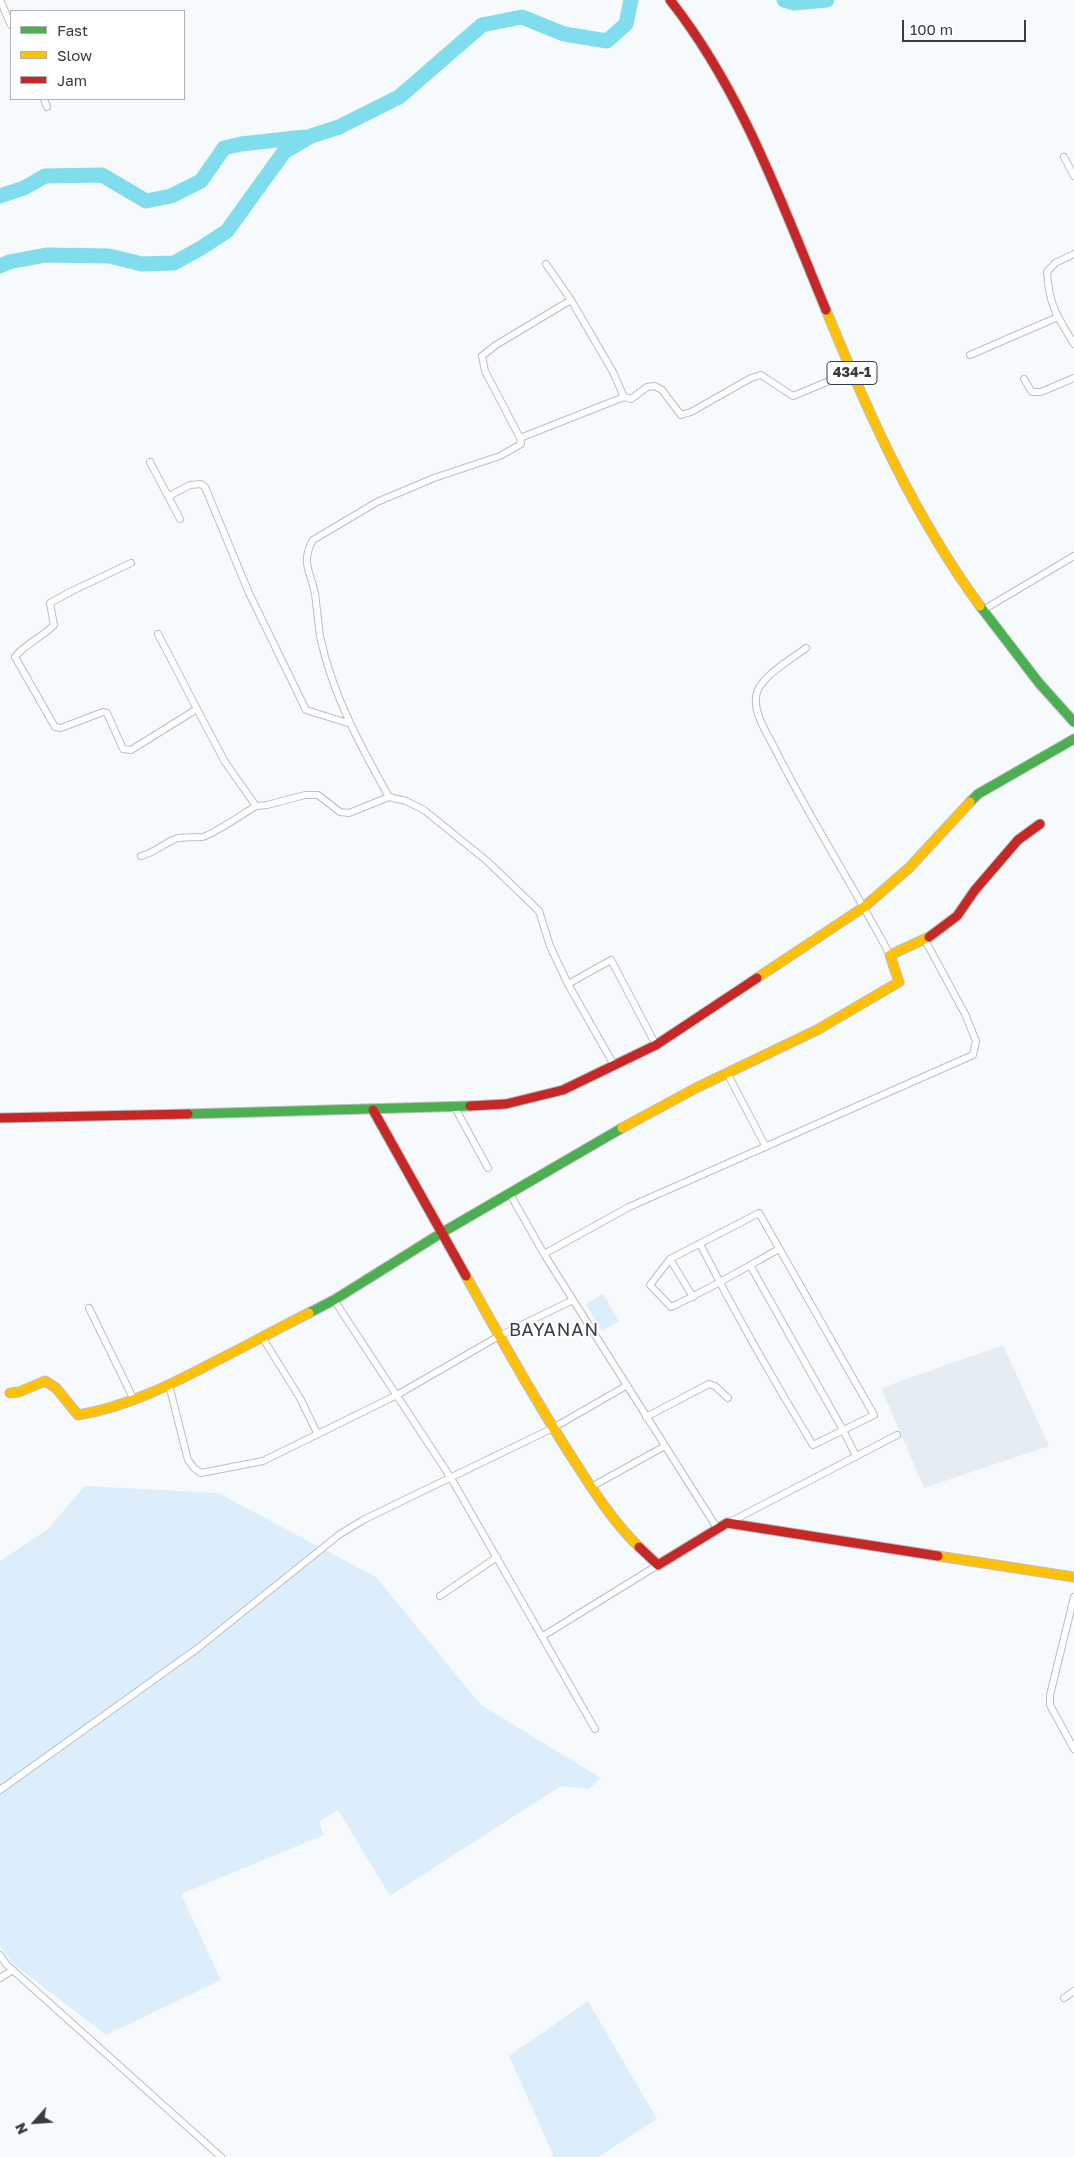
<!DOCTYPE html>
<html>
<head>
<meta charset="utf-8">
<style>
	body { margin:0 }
	#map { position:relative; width:1074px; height:2157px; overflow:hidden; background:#f7fafc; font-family:"Golos Text",sans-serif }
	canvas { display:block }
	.legend { position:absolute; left:10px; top:10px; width:175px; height:90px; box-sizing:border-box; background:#fff; border:1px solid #b0b1b1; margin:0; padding:6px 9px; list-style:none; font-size:15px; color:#393b3c }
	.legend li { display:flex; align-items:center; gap:10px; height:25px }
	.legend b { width:25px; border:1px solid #b0b1b1 }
	.north { position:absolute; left:10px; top:2097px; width:50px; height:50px; -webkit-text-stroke:4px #fff; paint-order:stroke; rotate:244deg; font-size:14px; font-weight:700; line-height:20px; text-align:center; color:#393b3c }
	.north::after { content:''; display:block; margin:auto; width:18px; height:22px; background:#393b3c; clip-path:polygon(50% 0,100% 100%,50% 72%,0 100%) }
	.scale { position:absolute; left:902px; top:20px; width:124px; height:22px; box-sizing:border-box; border:2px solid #393b3c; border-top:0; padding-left:6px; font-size:15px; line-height:18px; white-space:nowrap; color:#393b3c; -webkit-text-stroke:4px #fff; paint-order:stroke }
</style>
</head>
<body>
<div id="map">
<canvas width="1074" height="2157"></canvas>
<ul class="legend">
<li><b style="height:6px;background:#4caf50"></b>Fast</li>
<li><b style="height:6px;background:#ffc107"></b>Slow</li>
<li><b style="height:6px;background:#c62828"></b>Jam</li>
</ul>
<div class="north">N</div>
<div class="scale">100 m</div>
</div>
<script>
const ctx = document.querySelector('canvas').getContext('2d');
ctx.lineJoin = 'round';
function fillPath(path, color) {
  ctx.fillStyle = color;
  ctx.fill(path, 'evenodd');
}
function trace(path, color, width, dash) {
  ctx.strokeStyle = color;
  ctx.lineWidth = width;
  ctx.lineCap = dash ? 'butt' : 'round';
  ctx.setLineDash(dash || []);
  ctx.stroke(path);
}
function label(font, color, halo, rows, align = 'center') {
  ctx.font = font + ' "Golos Text",sans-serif';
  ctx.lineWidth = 4.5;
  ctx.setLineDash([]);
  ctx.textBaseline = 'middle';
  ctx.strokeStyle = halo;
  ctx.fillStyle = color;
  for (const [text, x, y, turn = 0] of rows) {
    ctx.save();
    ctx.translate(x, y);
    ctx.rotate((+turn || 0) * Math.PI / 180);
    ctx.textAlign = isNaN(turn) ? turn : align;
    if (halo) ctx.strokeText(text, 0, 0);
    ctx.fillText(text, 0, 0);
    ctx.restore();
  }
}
const built = new Path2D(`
	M1003,1345L1049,1446L924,1488L881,1388Z`);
const green = new Path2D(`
	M603,1294L619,1321L602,1331L586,1304Z
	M85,1486L218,1493L376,1577L481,1705L601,1778L589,1789L561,1786L390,1896L338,1810L319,1822L324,1835L181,1894L221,1980L106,2035L12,1963L0,1946V1561L48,1529Z
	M588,2001L657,2119L598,2157H554L509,2056Z`);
const river = new Path2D(`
	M784,0L794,3L827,0
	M0,196L24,188L45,176L102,175L146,201L171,196L201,181L224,148L241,144L304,137
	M0,266L9,262L46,255L109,256L142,264L174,263L201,248L227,231L284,152L311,136L339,127L399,97L482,25L522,17L564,34L607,41L626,24L631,0`);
const street = new Path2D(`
	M0,0L11,25
	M44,99L47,107
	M1064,157L1074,176
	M1074,254L1055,263L1047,272C1049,305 1057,316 1074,344
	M571,300L613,372L624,397L631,399L647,387L655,386L662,390L681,415L691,412L751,378L761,375L793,396L851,372
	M970,355L1058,317
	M1024,379L1032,392H1041L1074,378
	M520,438L624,397
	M150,462L180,519
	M169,496L190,485L201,484L205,487L249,593L306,710L348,723
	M131,563L72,591L50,603L54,625C44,636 22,646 15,657L55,727L61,728L103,712L107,713L123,749L131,750L197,709L225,762L256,806L267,805L305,795H318L340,812L349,813L389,797L406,801L424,810L487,861L539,911L550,946L568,984L614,1065
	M983,610L1074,556
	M158,634L197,709
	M806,648C792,659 757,678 756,697C754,716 769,736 777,753C812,822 854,887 890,955
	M389,797C360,745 332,694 320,636C318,622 317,608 315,594C311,572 300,563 313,540L377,502L434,478L500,456L521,444L520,438L485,371L482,356L496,345L571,300L546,264
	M141,856C154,853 163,844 175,839C184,836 193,838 202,837C211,836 246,812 256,806
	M568,984L611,960L656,1045
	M727,1073L766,1147
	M454,1106L488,1168
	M510,1194L544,1254L717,1528
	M700,1244C735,1313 773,1380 813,1445L874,1415L759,1213L670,1259L650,1285L671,1307C708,1290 743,1269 779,1249
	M544,1254L629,1207L973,1055L976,1041L965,1014L925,940
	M670,1259L693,1297
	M750,1265L843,1430L856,1456
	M334,1300L451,1478L595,1729
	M89,1308L134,1400
	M262,1337L300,1398L317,1433
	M169,1385L188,1460L194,1468L201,1473L263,1461L397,1395L499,1336L573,1300
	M646,1417L709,1384L715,1386L728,1398
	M591,1487L665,1446
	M728,1523L897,1435
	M440,1596L497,1557
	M1074,1597L1050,1695V1705L1074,1749
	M543,1636L658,1565
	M0,1790L198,1648L340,1534L365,1519L553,1428L626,1386
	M0,1955L6,1964L221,2157
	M0,1978L13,1970
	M1064,1998L1074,1991`);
const fast = new Path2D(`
	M980,606L1039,683L1074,722
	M970,802L978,794L1074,739
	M188,1114L470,1106
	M309,1313L334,1300L443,1232L622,1128`);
const slow = new Path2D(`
	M826,310C868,413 914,516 980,606
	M757,978L864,907L909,868L970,802
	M622,1128L696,1088L817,1030L899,982L890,955L929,937
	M466,1276C500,1338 535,1400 573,1459C593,1490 613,1522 639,1547
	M10,1393L19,1392L45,1381L56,1388L78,1415C127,1407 170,1385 214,1362C246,1346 277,1329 309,1313
	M938,1556L1074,1577`);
const jam = new Path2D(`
	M670,0C742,91 782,204 826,310
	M929,937L957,916L975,890L1018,840L1040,824
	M470,1106L506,1104L563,1090L656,1045L757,978
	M373,1110L466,1276
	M0,1118L188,1114
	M639,1547L658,1565L727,1523L938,1556`);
const shields = [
	[852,373,50]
];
const shieldNames = [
	["434-1",852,373]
];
const quarterNames = [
	["BAYANAN",554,1330]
];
fillPath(built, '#e6edf2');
fillPath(green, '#dceefc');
trace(river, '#7fdded', 15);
trace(street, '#bcbec0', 8);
trace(fast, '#bcbec0', 11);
trace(slow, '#bcbec0', 11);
trace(jam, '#bcbec0', 11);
trace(street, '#fefeff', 6);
trace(fast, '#4caf50', 9);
trace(slow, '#ffc107', 9);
trace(jam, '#c62828', 9);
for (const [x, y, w] of shields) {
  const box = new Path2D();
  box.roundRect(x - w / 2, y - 11.5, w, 23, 4);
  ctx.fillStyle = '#fff';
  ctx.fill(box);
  trace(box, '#393b3c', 1);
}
label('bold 14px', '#393b3c', null, shieldNames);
ctx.letterSpacing = '1px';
label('18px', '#3b3e41', '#fff', quarterNames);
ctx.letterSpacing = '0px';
</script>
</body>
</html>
